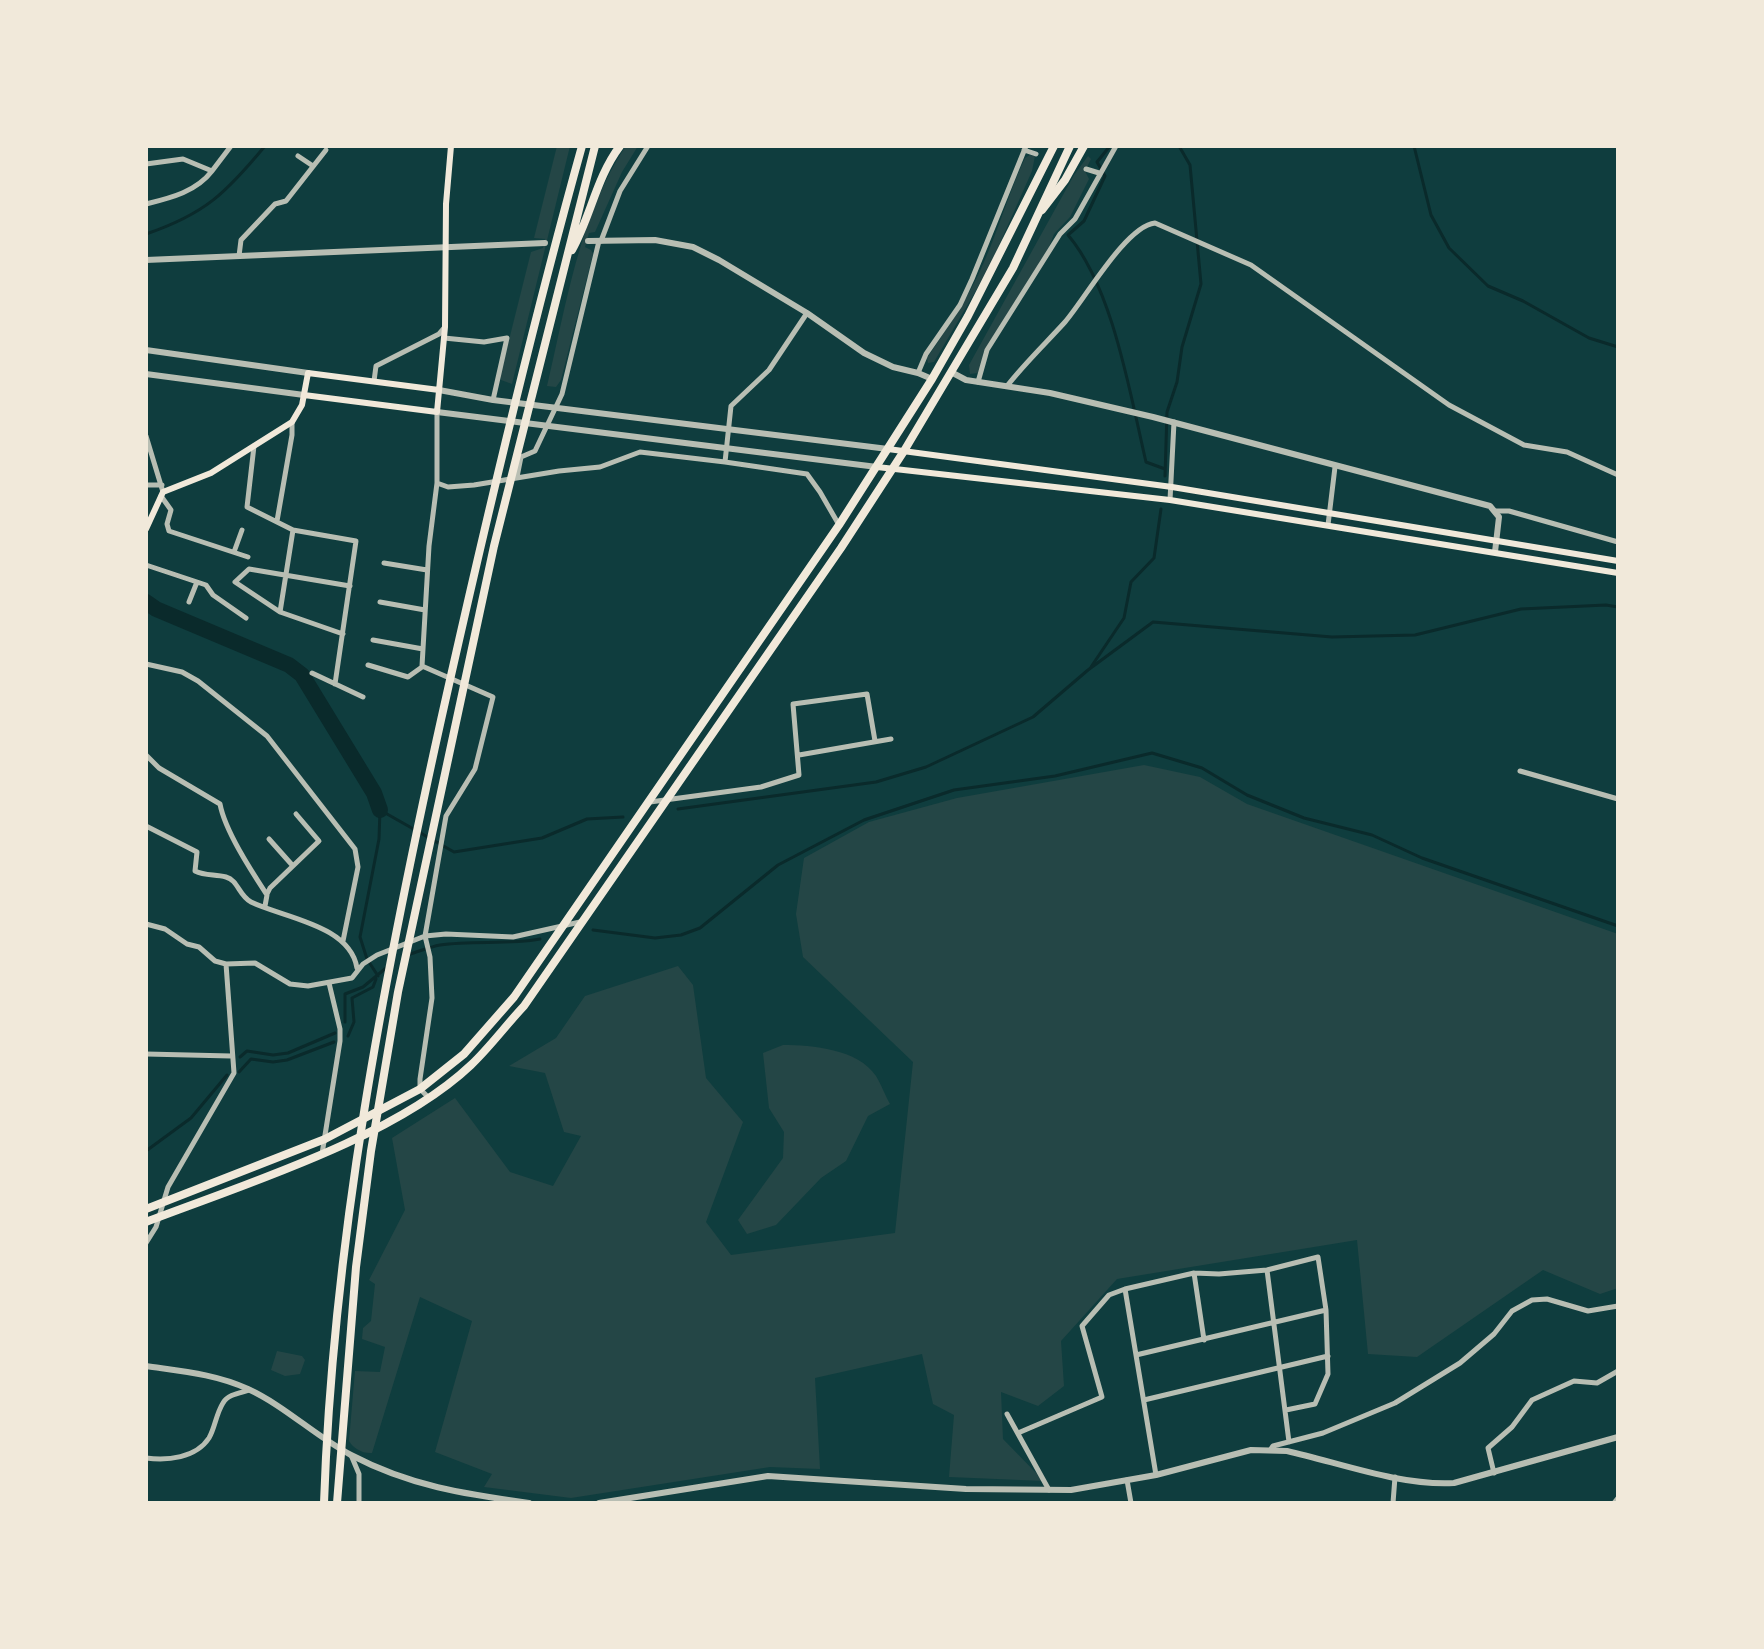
<!DOCTYPE html>
<html>
<head>
<meta charset="utf-8">
<style>
	body { margin:0 }
	#map { position:relative; width:1764px; height:1649px; overflow:hidden; background:#0f3d3e; font-family:"DM Sans",sans-serif }
	canvas { display:block }
	.frame { position:absolute; inset:0; border:148px solid #f1e9da; pointer-events:none }
</style>
</head>
<body>
<div id="map">
<canvas width="1764" height="1649"></canvas>
<div class="frame"></div>
</div>
<script>
const ctx = document.querySelector('canvas').getContext('2d');
ctx.lineJoin = 'round';
function fillPath(path, color) {
  ctx.fillStyle = color;
  ctx.fill(path, 'evenodd');
}
function trace(path, color, width, dash) {
  ctx.strokeStyle = color;
  ctx.lineWidth = width;
  ctx.lineCap = dash ? 'butt' : 'round';
  ctx.setLineDash(dash || []);
  ctx.stroke(path);
}
const green = new Path2D(`
	M557,146H570L512,384L501,380V372L531,252L543,248L545,239L534,238Z
	M638,146L622,172L595,232L589,233L585,247L591,250L593,254L561,380L556,387L547,386C566,306 579,217 625,147Z
	M1030,155L1035,156L1032,171L988,270L934,362L928,363L927,358C948,327 969,297 984,262C999,228 1009,192 1025,158Z
	M1088,156L1091,159L1085,171L1089,179L1070,217L1054,234L1049,247L983,353L982,364L978,373L970,374L969,365L1074,175Z
	M1144,765L1200,777L1247,804L1618,934V1288L1600,1294L1543,1270L1417,1357L1368,1354L1357,1240L1117,1279L1061,1341L1064,1386L1038,1406L1001,1392L1003,1439L1044,1481L949,1477L954,1415L933,1404L922,1354L815,1378L820,1469L770,1467L571,1498L484,1487L492,1474L435,1452L472,1321L420,1297L372,1453C363,1454 353,1448 349,1441L355,1371L380,1372L385,1347L362,1339L363,1328L371,1321L375,1284L369,1280L405,1210L392,1138L455,1098L510,1172L553,1186L581,1136L564,1132L545,1073L509,1066L556,1038L585,996L678,966L693,985L706,1078L743,1122L706,1222L731,1255L895,1233L913,1062L803,957L796,914L804,858L869,822L957,798Z
	M783,1045C812,1045 858,1049 876,1076C881,1084 885,1095 890,1104L868,1116L846,1161L821,1178L776,1225L747,1234L738,1220L783,1158L784,1132L769,1108L763,1053Z
	M277,1351L302,1356L305,1360L300,1374L285,1376L271,1370Z`);
const stream = new Path2D(`
	M1110,146L1097,162L1105,176L1084,221L1068,235C1113,288 1130,394 1146,462L1165,469
	M1414,146L1431,215L1449,248L1488,286L1523,301L1589,338L1618,347
	M146,234C205,214 226,193 265,146
	M1165,476L1167,412L1177,382L1182,347L1201,284L1190,165L1179,146
	M1091,667L1124,618L1131,582L1154,558L1161,509
	M678,809L876,782L926,767L1033,717L1088,670L1153,622L1332,637L1415,635L1521,609L1606,605L1618,607
	M593,930L655,938L681,935L700,928L778,865L864,820L954,790L1055,776L1152,753L1202,768L1247,795L1304,818L1372,835L1422,858L1618,926
	M410,954C420,951 430,947 440,945C473,940 507,945 540,939
	M378,976L367,959L360,937L379,839L380,810L454,852L542,838L587,819L623,817
	M345,1022V994L363,987L386,968
	M348,1036L354,1022L352,998L373,987L376,979
	M240,1057L247,1051L273,1055L288,1053L335,1033
	M239,1072L251,1059L273,1062L287,1060L334,1042
	M146,1151L191,1118L227,1075`);
const river = new Path2D(`
	M146,602L156,609L289,665L302,675L374,793L380,810`);
const minor = new Path2D(`
	M1024,150L1036,154
	M298,156L313,166
	M146,164L183,159L212,171C196,192 170,198 146,204
	M1086,169L1099,173
	M212,171L231,146
	M601,241L620,191L648,146
	M239,256L241,240L275,204L286,201L326,150
	M444,338L484,342L507,338L493,400
	M918,373L926,354L960,305L972,279L1026,146
	M374,381L376,366L439,334L445,327
	M978,382L987,350L1060,234L1075,219L1116,146
	M1007,386C1025,363 1046,343 1065,322C1085,299 1126,226 1155,223L1251,265L1449,405L1524,445L1567,452L1618,475
	M146,436L163,492
	M254,446L247,507L293,530L280,612
	M725,462L807,474L820,492L839,525
	M517,477L521,457L535,451L562,394L599,241
	M437,483L448,487L474,485L559,471L600,467L640,452L725,462L731,406L769,370L807,313
	M146,485H162
	M161,496L171,510L167,524L169,531L248,557
	M1170,500L1174,422
	M1496,511H1509L1618,542
	M277,521L292,435V422
	M1328,525L1335,467
	M293,530L356,541L335,684
	M234,552L242,530
	M384,563L427,570
	M146,565L206,585L213,595L246,618
	M189,602L197,582
	M380,602L425,610
	M343,634L280,612L235,582L249,569L350,586
	M373,640L423,649
	M146,664L182,672L198,681L267,736L355,849L358,867L343,941
	M368,665L408,677L422,667
	M312,673L363,697
	M146,755L159,768L220,804C225,831 252,872 267,895L265,906
	M799,755L891,739
	M1520,771L1618,799
	M650,802L761,787L799,775L793,704L867,694L875,741
	M146,826L197,852L195,871C205,876 215,874 226,877C238,880 239,896 251,902C284,918 350,925 357,968
	M269,839L293,866
	M267,894L270,888L319,841L296,814
	M146,924L165,929L187,944L199,947L215,961L226,964L255,963L290,984L308,986L352,978L363,964L377,955L425,936L446,934L513,937L580,922
	M146,1054L231,1056
	M428,1097L420,1089V1079L432,998L430,957L425,936L446,816L475,769L493,697L422,666L429,546L437,483V412
	M322,1154L340,1041V1029L329,983
	M146,1243L156,1227L168,1187L234,1073L226,964
	M1267,1270L1289,1442
	M1194,1273L1204,1340
	M1136,1355L1326,1310
	M1144,1400L1328,1356
	M1007,1414L1049,1490
	M1018,1433L1102,1397L1082,1326L1109,1295L1125,1289
	M1271,1449L1273,1446L1323,1433L1395,1403L1460,1363L1494,1334L1512,1311L1532,1300L1547,1299L1588,1311L1618,1306
	M351,1455L359,1474V1503
	M146,1458C167,1461 196,1458 209,1438C215,1428 216,1414 223,1403C228,1394 241,1393 250,1390
	M1494,1473L1488,1448L1512,1427L1532,1400L1574,1381L1597,1383L1618,1371
	M1156,1475L1125,1289L1194,1273L1219,1274L1267,1270L1318,1257L1326,1310L1328,1374L1315,1404L1286,1410
	M1127,1480L1131,1503
	M1393,1503L1395,1477
	M1614,1503L1618,1498`);
const tertiary = new Path2D(`
	M588,241L655,240L693,247L719,260L807,313L864,353L893,367L918,373L932,379
	M146,260L545,243
	M146,350L308,373
	M951,372L966,380L1050,393L1153,417L1490,506L1499,517L1495,552
	M146,374L304,395
	M439,390L493,400L888,449
	M437,412L877,467
	M146,1366C180,1371 216,1374 248,1389C285,1406 315,1436 351,1455C410,1486 464,1494 529,1503
	M599,1503L768,1476L966,1489L1071,1490L1156,1475L1251,1450L1287,1451C1340,1463 1400,1486 1454,1483L1618,1437`);
const secondary = new Path2D(`
	M304,395L437,412L445,327L446,204L451,146
	M888,449L1172,487L1618,561
	M877,467L1170,500L1618,573
	M146,529L163,492L211,473L292,422L302,405L308,373L439,390`);
const trunk = new Path2D(`
	M146,1209L325,1139L420,1089L464,1054L514,997L839,525L932,379L968,316L1054,146
	M146,1222C245,1184 394,1138 471,1065C490,1047 506,1025 524,1006L841,548L904,451L1013,268L1070,146`);
const motorway = new Path2D(`
	M1042,210L1065,180L1084,146
	M572,250C591,216 596,178 620,146
	M324,1503C333,1239 384,977 441,720C484,528 529,336 582,146
	M337,1503L356,1267L371,1151L398,992L494,546L595,146`);
fillPath(green, '#244646');
trace(stream, '#0a2a2b', 3);
trace(river, '#0a2a2b', 16);
trace(minor, '#b8beb3', 5);
trace(tertiary, '#b8beb3', 6);
trace(secondary, '#f1e9da', 6);
trace(trunk, '#f1e9da', 8);
trace(motorway, '#f1e9da', 8);
</script>
</body>
</html>
